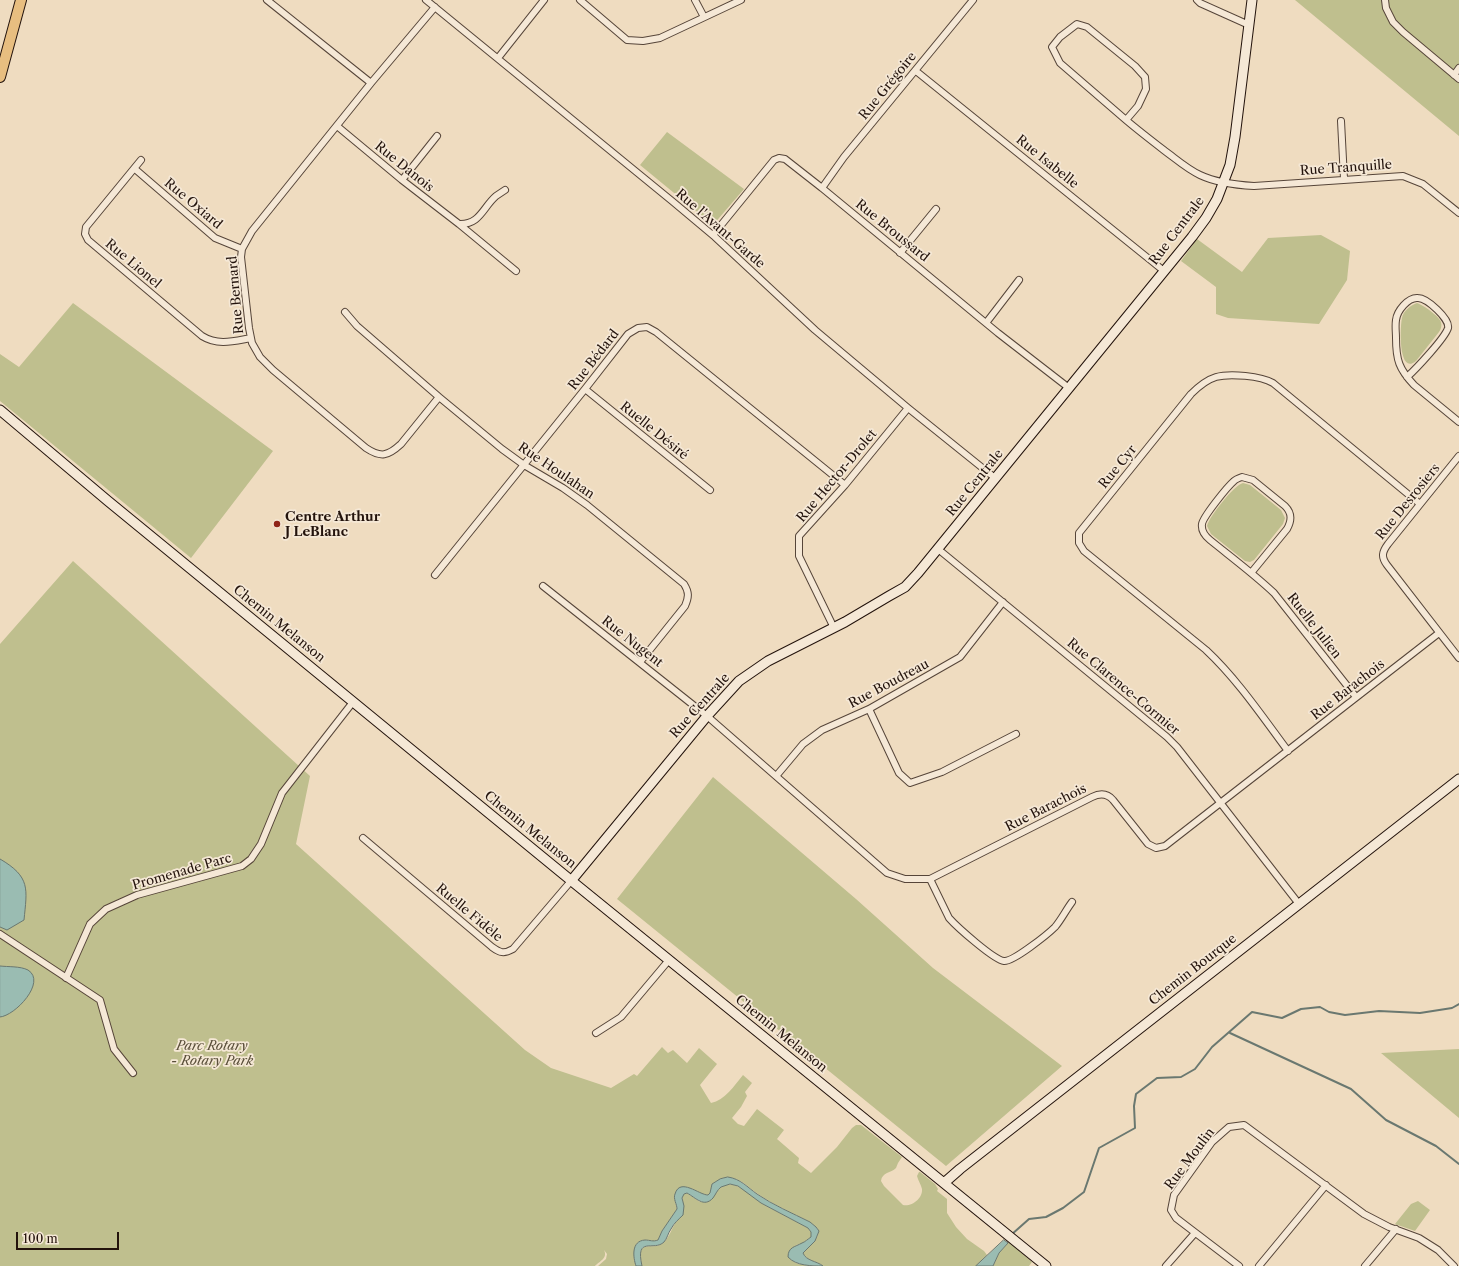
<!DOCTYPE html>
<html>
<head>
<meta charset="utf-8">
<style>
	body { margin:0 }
	#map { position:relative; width:1459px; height:1266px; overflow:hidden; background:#efdcc0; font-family:"Libre Caslon Text",serif }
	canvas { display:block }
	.scale { position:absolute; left:16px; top:1232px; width:103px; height:18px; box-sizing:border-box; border:2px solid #23130c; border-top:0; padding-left:5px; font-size:12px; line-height:14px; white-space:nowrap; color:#23130c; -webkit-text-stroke:3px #f5e8d6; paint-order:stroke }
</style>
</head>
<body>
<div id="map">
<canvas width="1459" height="1266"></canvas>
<div class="scale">100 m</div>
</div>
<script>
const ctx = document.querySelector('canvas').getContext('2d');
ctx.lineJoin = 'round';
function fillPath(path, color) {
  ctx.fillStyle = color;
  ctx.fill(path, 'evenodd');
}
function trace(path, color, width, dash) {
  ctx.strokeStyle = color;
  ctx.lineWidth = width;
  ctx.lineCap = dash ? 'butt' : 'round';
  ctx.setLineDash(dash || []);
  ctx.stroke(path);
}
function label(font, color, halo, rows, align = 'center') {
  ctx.font = font + ' "Libre Caslon Text",serif';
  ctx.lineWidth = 3.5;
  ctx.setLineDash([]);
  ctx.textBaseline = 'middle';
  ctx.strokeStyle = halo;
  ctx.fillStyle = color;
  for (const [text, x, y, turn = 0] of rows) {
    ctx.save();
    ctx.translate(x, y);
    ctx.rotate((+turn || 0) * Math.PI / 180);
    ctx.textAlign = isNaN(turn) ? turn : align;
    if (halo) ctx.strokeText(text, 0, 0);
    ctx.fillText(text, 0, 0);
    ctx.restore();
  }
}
const green = new Path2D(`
	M1295,0H1459V136Z
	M667,132L744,189L713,225L640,165Z
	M1321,235L1350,251L1347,280L1319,324L1228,318L1216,314V287L1181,261L1197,239L1242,272L1268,238Z
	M73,303L273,451L191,558L0,401V354L19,367Z
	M1417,303C1423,305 1439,316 1441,322C1442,326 1441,329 1439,332L1416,361C1398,376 1400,326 1402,318C1403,311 1411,305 1417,303Z
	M1243,483L1250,485L1281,510L1285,518L1283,524L1254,560L1250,562L1245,561L1211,534L1207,526C1209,517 1234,485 1243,483Z
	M73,561L310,776L296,844L525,1050L551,1068L611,1088L634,1074L637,1076L662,1047L668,1053L673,1050L687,1063L699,1048L717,1064L700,1085L711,1103C725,1100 734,1086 743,1075L752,1083L745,1092L747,1096L741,1107L732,1118L738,1124L744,1126L757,1109L784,1130L777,1139L799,1158L798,1163L811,1173L837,1147L852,1128L856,1125H861L902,1157L898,1163L896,1168C891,1173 882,1172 881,1181L884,1186L903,1205C912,1207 923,1198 922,1189C921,1185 918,1180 917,1176L919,1172H920L935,1184L938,1189L937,1191L947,1199V1213L956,1227L967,1239L984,1251L987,1255L976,1266H823C817,1261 806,1261 803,1253L817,1237L818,1229L810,1222C792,1213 774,1205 758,1194C748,1188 742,1178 729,1178C722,1177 718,1181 712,1184L710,1193L708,1195C698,1195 692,1186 682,1187L674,1196L677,1209L662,1231L658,1240C653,1242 650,1240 645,1240C631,1241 634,1257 636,1266H598L606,1259L607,1254L604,1250C608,1258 600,1261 595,1266H0V644Z
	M713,777L856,899L933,968L1062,1066L946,1166L617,899Z
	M1459,1049V1118L1381,1053Z
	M726,1184L734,1185L742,1188L761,1203L808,1228L811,1232V1237L802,1244L796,1245L790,1259L796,1263L809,1266H642C635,1235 654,1253 664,1242C672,1234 671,1225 682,1216L683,1203L682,1195L687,1193L700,1202H707L721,1187Z
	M1418,1201L1430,1210L1415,1231L1395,1224L1411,1204Z
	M1009,1242L1032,1262L1029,1266H993L999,1253Z`);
const water = new Path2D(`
	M0,859C31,877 27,889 24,920L7,930L0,927Z
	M0,966C8,967 20,966 28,970C47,982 15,1016 0,1017Z
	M728,1177C741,1179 747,1187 757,1194C773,1205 792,1213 810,1222L816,1227L819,1231L815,1241L803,1253C806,1261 817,1261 823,1266C812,1266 796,1266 788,1257C788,1247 795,1247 802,1243C805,1242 808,1239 811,1237V1232L808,1228L761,1203L738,1186L730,1184L721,1187C717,1190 716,1194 713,1198C704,1208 696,1198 687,1193L684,1194L682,1198L684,1206L683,1215C679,1219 674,1223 671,1229C668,1233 667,1239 664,1242C654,1252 635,1235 642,1266H636C633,1257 631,1241 645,1240C650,1240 653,1242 658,1240L662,1231L677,1209C677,1204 673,1199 675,1194C680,1177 699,1195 708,1195L710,1193L712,1184L720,1179Z
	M1004,1240L1008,1243L999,1253L993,1266H976Z`);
const stream = new Path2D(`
	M1230,1033L1351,1089L1386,1120L1436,1146L1459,1164
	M1011,1235L1029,1219L1046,1217L1063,1208L1084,1192L1099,1148L1135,1128L1134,1106L1136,1094L1157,1078L1181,1077L1195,1069L1212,1047L1252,1012L1282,1018L1301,1009L1320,1007L1329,1012L1345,1015L1379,1011L1420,1013L1452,1008L1459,1004`);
const street = new Path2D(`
	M267,0L371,83
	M426,0L672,201L715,237L815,330L908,408L995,478
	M580,0L627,40L643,41L660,38L741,0
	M695,0L704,17
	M1197,0L1200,3L1249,25
	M1385,0L1386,8L1393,22L1403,32L1459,79
	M435,7L371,83L252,231L242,249L241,257L249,328L252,343L260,357L273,370L366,448C381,458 388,456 401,444L439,397
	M498,58L544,0
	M916,71L1164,271
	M1454,75L1459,68
	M1126,120L1138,106L1146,89L1145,77L1135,66L1087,27L1077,24L1060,37L1052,47L1060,63L1126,120C1139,131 1152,141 1165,151C1176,159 1187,169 1200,175C1217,183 1236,185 1254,186L1403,176L1423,184L1459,213
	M1341,121L1344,179
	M337,126L402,180L459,224C480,225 483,207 496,196C499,194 502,192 505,190
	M141,160L86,227L85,234L88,240L202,336C218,346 234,341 251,338
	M135,169L215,238L242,249
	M402,180L437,136
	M822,188L844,157L973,0
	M459,224L516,271
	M713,235L774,160L779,158L785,159L822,188L998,333L1069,388
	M900,253L936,209
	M345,312L357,326L439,397L502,449L524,465L563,488L587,505L684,584C689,592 689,597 685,606L640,662
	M986,323L1019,280
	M1407,377C1416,369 1445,338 1448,328C1450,319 1427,298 1418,298C1408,297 1397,311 1396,320C1395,326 1396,332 1396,338C1396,360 1399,369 1414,385L1459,422
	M585,389L710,490
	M1459,456L1388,544C1382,552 1381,557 1387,565L1459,658
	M938,549L1167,737L1177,747L1299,904
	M1251,573L1287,529C1292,520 1292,513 1285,506L1253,480L1242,477C1239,478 1236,479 1234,481C1227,487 1203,517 1202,524C1201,531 1205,536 1210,540C1231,557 1254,574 1274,593L1356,697
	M435,575L585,389L628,334L638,328L647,327L656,332L845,485
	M543,586L707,716L887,873L905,879H930L1092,797C1100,793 1107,793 1113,800L1148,844L1156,848L1165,846L1439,633
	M834,628L799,556V536L845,485L908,408
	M869,709L899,773L910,783L942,772L1016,734
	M1288,751C1262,716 1237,679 1206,650L1084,551L1079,543V533L1191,394C1198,387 1206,380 1216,377C1230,373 1261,376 1273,383L1420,504
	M777,775L803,744L822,730L869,709L960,657L1003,602
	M363,838L492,947C500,953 504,954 513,949L571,881
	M930,879L949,918C957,927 994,960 1004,961C1013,962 1048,934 1055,927C1061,920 1066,910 1072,902
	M0,934L100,1000L114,1049L133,1073
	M66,978L90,924L106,909L137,895L242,866L251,859L261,844L282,793L353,702
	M596,1033L621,1017L669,960
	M1166,1266L1195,1233
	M1239,1266L1176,1218L1171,1210L1174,1195L1212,1142L1229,1127L1244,1125L1364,1214L1389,1227L1419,1238L1438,1250L1454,1266
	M1259,1266L1326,1185
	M1365,1266L1396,1229`);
const secondary = new Path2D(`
	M0,410L108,501L568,878L1046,1266
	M571,881L707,716L739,681L768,661L845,622L889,596L905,587L918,573L1192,237L1206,218L1217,199L1230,165L1235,137L1252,0
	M944,1183L960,1169L1459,779`);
const primary = new Path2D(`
	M0,77L21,0`);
const markers = [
	[277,524,4,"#8f2418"]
];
const streetNames = [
	["Rue Grégoire",888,86,-51],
	["Rue Isabelle",1047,162,39],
	["Rue Danois",404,167,39],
	["Rue Tranquille",1346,168,-4],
	["Rue Oxiard",193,204,40],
	["Rue l'Avant-Garde",720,229,41],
	["Rue Broussard",892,231,39],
	["Rue Centrale",1177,231,-53],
	["Rue Lionel",133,264,40],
	["Rue Bernard",236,295,-95],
	["Rue Bédard",594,360,-52],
	["Ruelle Désiré",654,431,39],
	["Rue Cyr",1118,467,-51],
	["Rue Houlahan",556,471,34],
	["Rue Hector-Drolet",837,476,-50],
	["Rue Centrale",975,483,-51],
	["Rue Desrosiers",1408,502,-51],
	["Chemin Melanson",279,624,39],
	["Ruelle Julien",1314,626,52],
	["Rue Nugent",632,642,38],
	["Rue Boudreau",889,684,-28],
	["Rue Clarence-Cormier",1123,687,40],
	["Rue Barachois",1348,690,-38],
	["Rue Centrale",700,706,-48],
	["Rue Barachois",1046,808,-27],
	["Chemin Melanson",530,830,39],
	["Promenade Parc",182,872,-16],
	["Ruelle Fidèle",469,913,40],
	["Chemin Bourque",1193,970,-38],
	["Chemin Melanson",781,1034,39],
	["Rue Moulin",1190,1159,-53]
];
const poiNames = [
	["Centre Arthur",285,517],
	["J LeBlanc",285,532]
];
const parkNames = [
	["Parc Rotary",212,1046],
	["- Rotary Park",212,1061]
];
fillPath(green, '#bfbf8e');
fillPath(water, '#9abcb2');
trace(water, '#6a7870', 1);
trace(stream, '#6a7870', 2);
trace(street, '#564539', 8);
trace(secondary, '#23130c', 11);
trace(primary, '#23130c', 12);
trace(street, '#f5e8d6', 6);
trace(secondary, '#f5e8d6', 9);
trace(primary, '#e8be80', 10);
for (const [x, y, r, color] of markers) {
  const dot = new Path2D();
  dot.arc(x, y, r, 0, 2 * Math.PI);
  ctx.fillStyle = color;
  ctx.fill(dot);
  trace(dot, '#f5e8d6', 1.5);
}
label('13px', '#23130c', '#f5e8d6', streetNames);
label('bold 13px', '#23130c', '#f5e8d6', poiNames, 'left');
label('italic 13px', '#5a4f3a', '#f5e8d6', parkNames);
</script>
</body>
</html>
